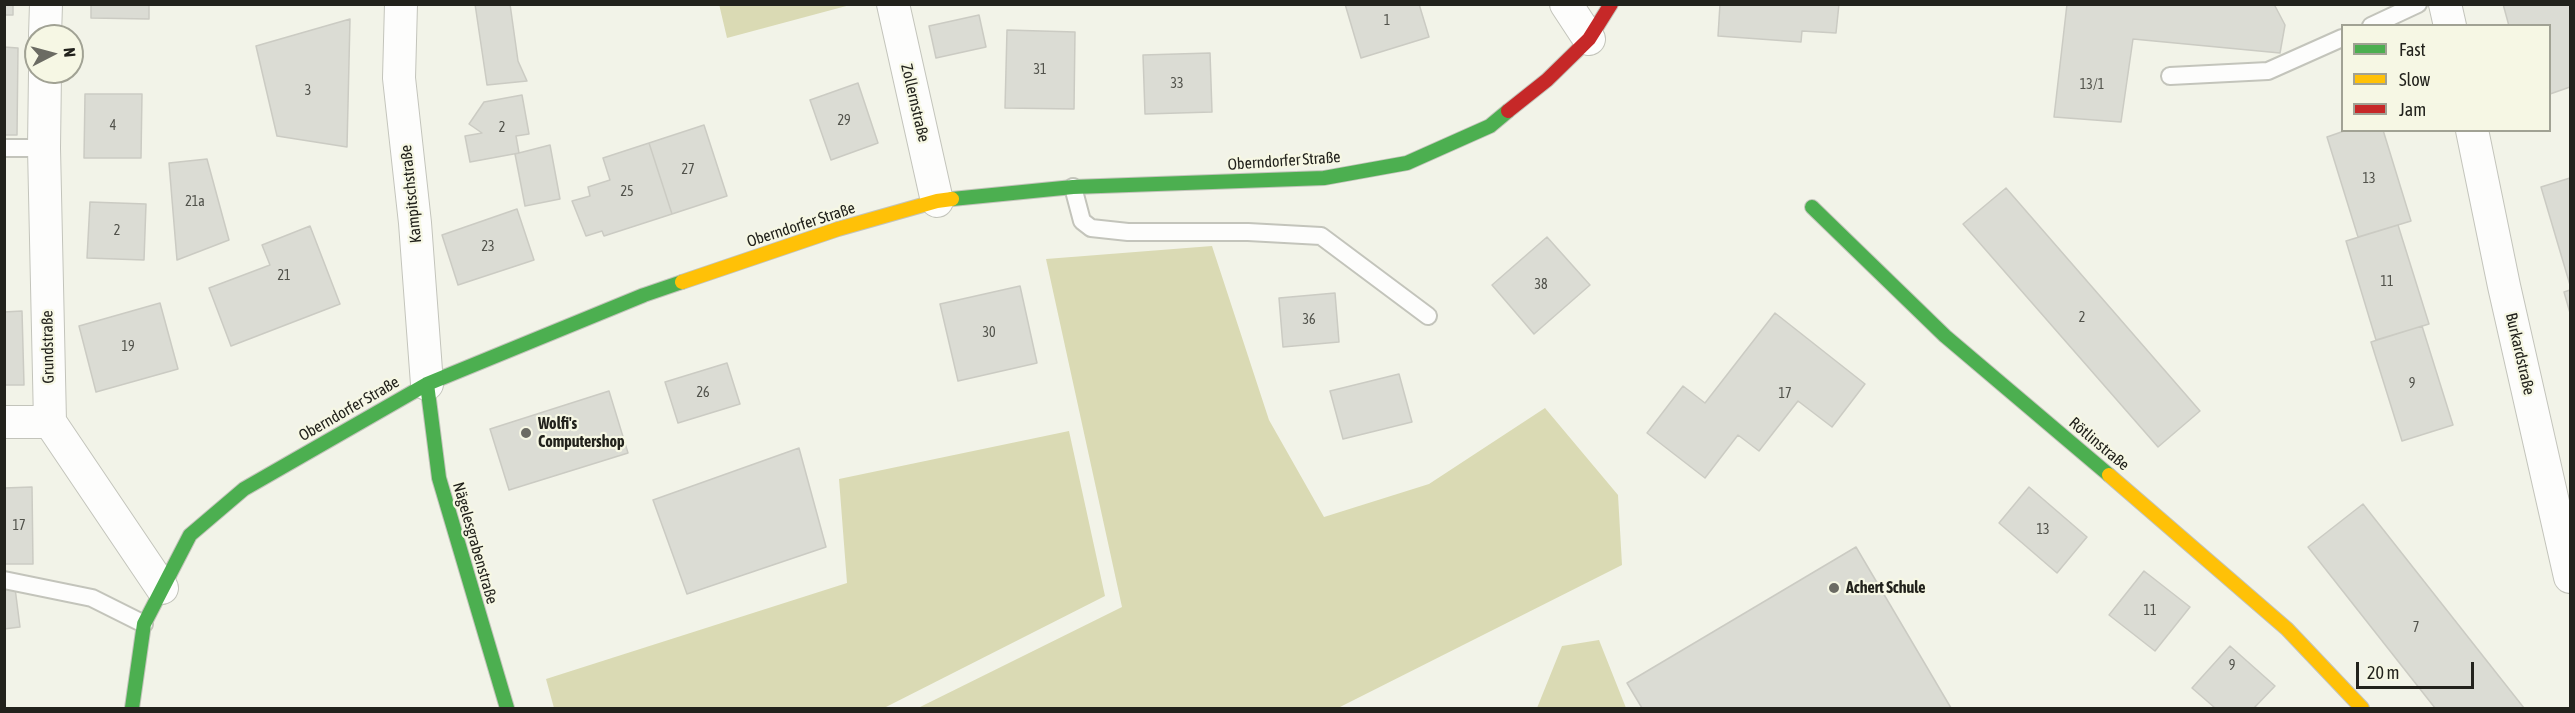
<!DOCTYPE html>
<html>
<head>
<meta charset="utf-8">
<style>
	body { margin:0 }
	#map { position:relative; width:2575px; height:713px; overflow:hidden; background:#f2f3e8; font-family:"Asap Condensed",sans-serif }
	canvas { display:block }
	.frame { position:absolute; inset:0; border:6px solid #22221c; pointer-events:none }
	.legend { position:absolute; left:2341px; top:24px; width:210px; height:108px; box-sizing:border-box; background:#f6f7e4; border:2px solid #a1a294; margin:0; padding:8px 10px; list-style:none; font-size:18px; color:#22221c }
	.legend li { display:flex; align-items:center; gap:12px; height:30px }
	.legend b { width:30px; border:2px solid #a1a294 }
	.north { position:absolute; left:24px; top:24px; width:60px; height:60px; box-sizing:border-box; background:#f6f7e4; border:2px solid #a1a294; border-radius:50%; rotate:84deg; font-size:16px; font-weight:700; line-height:24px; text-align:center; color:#22221c }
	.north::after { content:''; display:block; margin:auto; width:21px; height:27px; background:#6b6b63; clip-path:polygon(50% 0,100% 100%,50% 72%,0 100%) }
	.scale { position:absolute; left:2356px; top:662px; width:118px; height:27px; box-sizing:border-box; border:3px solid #22221c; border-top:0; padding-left:8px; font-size:18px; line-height:21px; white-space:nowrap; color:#22221c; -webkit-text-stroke:4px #f6f7e4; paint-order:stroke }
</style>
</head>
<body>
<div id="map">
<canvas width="2575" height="713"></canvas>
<div class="frame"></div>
<ul class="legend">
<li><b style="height:8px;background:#4caf50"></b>Fast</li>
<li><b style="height:8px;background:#ffc107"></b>Slow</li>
<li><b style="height:8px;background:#c62828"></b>Jam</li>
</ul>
<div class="north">N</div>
<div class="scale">20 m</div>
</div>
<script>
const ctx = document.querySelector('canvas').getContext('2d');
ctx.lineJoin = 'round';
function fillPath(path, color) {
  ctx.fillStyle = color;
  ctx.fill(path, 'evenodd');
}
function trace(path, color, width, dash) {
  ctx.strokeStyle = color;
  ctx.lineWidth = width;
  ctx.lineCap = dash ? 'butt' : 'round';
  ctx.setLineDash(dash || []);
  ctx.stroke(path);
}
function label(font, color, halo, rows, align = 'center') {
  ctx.font = font + ' "Asap Condensed",sans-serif';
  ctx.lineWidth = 4.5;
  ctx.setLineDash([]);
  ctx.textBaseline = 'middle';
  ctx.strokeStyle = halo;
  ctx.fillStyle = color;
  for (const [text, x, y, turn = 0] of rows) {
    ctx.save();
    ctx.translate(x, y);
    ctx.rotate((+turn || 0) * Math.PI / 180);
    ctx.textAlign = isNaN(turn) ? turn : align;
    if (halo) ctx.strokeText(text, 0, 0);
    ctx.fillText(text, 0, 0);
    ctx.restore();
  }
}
const green = new Path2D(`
	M719,4H850V5L727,38Z
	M1212,246L1269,420L1324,517L1429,484L1545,408L1618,495L1622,565L1338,708H918L1122,607L1046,259Z
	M1069,431L1105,596L884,708H554L546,679L847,583L839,479Z
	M1599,640L1626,708H1537L1562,646Z`);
const building = new Path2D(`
	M4,4H13V15H4Z
	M91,4H149V19L91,18Z
	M475,4H510L518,61L527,81L487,85Z
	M1345,4H1419L1429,37L1361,58Z
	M1720,4H1839L1836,33L1802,31L1801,42L1718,36Z
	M2067,4H2274L2285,25L2280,53L2133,39L2121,122L2054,117Z
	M2503,4H2570V87L2550,94V26H2509Z
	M979,15L986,47L936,58L929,26Z
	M350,19L347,147L277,136L256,46Z
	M1007,30L1075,32L1074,109L1005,108Z
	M4,47L18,48L17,135H4Z
	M1210,53L1212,112L1145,114L1143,55Z
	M858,83L878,143L831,160L810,100Z
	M85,94H142L141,158H84Z
	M522,95L529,134L516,136L519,153L470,162L465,136L482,133L469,124L484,102Z
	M704,125L727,196L672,214L649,143Z
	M2347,130H2383L2411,221L2358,237L2327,137Z
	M649,143L672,214L604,236L602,231L586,236L572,201L590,196L588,187L610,180L603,158Z
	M550,145L560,199L525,206L515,154Z
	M207,159L229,240L177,260L169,163Z
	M2570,178V285L2541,187Z
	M2006,188L2200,411L2158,447L1963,224Z
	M90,202L146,204L144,260L87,258Z
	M517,209L534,260L458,285L442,235Z
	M2398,225L2429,324L2376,340L2346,241Z
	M310,226L340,304L231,346L209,288L270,265L262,245Z
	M1547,237L1590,285L1534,334L1492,285Z
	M1020,286L1037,363L958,381L940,304Z
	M2570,290V313L2564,292Z
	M1335,293L1339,342L1283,347L1279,298Z
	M160,303L178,369L96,392L79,326Z
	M22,311L24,385H4V312Z
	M1775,313L1865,384L1832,427L1798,401L1759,451L1738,435L1705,478L1647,433L1683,386L1705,403Z
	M2422,326L2453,425L2402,441L2371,342Z
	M727,363L740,404L678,423L665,382Z
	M1399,374L1412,422L1343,439L1330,391Z
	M609,391L628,453L509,490L490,429Z
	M799,448L826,547L687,594L653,500Z
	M32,487L33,564H4V488Z
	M2029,487L2087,537L2057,573L1999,523Z
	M2363,504L2524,708H2435L2308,547Z
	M1856,547L1951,708H1642L1627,683Z
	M2144,571L2190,607L2155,651L2109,615Z
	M15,588L20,627L4,629V589Z
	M2230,646L2275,686L2254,708H2215L2192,688Z`);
const lane = new Path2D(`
	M2371,26L2418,4
	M2170,76L2268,71L2342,38
	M4,148H44
	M1073,187L1082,221L1091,228L1128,232H1248L1321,236L1428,316
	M4,580L92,598L144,624`);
const street = new Path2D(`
	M401,4L399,78L415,223L427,384
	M893,4L937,201
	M1566,4L1589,39
	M2445,4L2450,26
	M45,36L46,4
	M45,72L44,148L50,422L162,588
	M2472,130L2504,286L2570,577
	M4,422H50`);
const fast = new Path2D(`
	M952,199L1073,187L1324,178L1407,163L1490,126L1508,111
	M1812,207L1945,336L2109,475
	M427,384L439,478L507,708
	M132,708L144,624L190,535L244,489L427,384L644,295L682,282`);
const slow = new Path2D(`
	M682,282L838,229L937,201L952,199
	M2109,475L2287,629L2362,708`);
const jam = new Path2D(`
	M1508,111L1547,80L1589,39L1611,4`);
const markers = [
	[526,433,6,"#6b6b63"],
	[1834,588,6,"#6b6b63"]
];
const numberNames = [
	["1",1387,21],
	["31",1040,70],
	["33",1177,84],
	["13/1",2092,85],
	["3",308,91],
	["29",844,121],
	["4",113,126],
	["2",502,128],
	["27",688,170],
	["13",2369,179],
	["25",627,192],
	["21a",195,202],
	["2",117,231],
	["23",488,247],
	["21",284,276],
	["11",2387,282],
	["38",1541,285],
	["2",2082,318],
	["36",1309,320],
	["30",989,333],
	["19",128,347],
	["9",2412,384],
	["26",703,393],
	["17",1785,394],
	["17",19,526],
	["13",2043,530],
	["11",2150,611],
	["7",2416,628],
	["9",2232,666]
];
const streetNames = [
	["Zollernstraße",915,103,77],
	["Oberndorfer Straße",1284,161,-4],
	["Kampitschstraße",411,194,-96],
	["Oberndorfer Straße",801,225,-18],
	["Grundstraße",48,347,-91],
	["Burkardstraße",2520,354,77],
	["Oberndorfer Straße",349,409,-30],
	["Rötlinstraße",2099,444,40],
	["Nägelesgrabenstraße",475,543,74]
];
const poiNames = [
	["Wolfi's",538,424],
	["Computershop",538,442],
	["Achert Schule",1846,588]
];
fillPath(green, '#dadab4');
fillPath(building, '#dbdcd4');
trace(building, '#cbcbc3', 1.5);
trace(lane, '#c3c4bb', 20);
trace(street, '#c3c4bb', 34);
trace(fast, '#c3c4bb', 16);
trace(slow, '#c3c4bb', 16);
trace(jam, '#c3c4bb', 16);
trace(lane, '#fdfdfc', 16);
trace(street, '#fdfdfc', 32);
trace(fast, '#4caf50', 14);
trace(slow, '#ffc107', 14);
trace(jam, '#c62828', 14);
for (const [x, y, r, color] of markers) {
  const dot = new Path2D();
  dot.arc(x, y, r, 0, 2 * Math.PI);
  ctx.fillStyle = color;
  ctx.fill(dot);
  trace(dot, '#f6f7e4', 2);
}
label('14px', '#51524b', null, numberNames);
label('16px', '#22221c', '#f6f7e4', streetNames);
label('bold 16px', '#22221c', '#f6f7e4', poiNames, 'left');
</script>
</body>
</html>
